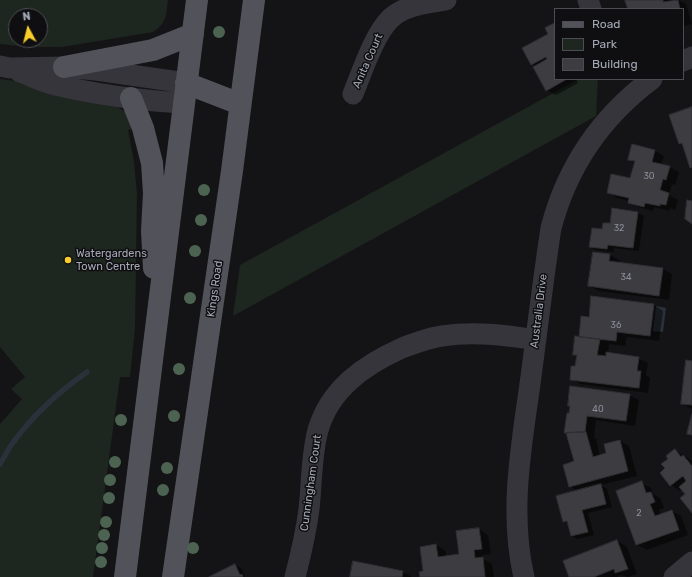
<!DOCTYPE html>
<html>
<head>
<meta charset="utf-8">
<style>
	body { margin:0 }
	#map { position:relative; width:692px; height:577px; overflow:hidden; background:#141416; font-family:Rubik,sans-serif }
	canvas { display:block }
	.legend { position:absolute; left:554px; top:8px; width:130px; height:72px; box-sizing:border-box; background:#0f0f11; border:1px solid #4b4d53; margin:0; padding:5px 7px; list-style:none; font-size:12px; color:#a5a9b7 }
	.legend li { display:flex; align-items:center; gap:8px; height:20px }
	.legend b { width:20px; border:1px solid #4b4d53 }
	.north { position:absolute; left:8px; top:8px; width:40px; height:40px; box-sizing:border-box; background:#0f0f11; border:1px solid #4b4d53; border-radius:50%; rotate:353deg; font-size:11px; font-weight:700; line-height:16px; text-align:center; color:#a5a9b7 }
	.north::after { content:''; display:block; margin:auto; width:14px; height:18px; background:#face29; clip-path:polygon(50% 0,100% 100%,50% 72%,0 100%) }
</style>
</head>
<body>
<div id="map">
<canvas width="692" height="577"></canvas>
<ul class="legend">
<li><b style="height:5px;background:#51525a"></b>Road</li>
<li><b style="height:11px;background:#1e2620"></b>Park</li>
<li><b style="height:11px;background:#3c3c41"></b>Building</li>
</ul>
<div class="north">N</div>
</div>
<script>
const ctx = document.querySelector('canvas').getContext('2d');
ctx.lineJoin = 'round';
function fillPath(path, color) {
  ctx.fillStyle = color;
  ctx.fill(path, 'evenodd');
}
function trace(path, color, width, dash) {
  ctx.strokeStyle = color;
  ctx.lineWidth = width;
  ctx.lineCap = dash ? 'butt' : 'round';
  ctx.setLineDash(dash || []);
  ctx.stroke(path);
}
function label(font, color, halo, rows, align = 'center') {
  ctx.font = font + ' Rubik,sans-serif';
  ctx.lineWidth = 3;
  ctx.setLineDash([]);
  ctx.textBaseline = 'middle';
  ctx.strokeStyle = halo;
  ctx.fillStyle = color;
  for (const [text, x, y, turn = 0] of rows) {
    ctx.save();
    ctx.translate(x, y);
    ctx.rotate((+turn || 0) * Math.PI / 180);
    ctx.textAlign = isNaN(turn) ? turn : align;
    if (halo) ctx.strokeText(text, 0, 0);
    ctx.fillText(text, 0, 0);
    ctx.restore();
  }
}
const green = new Path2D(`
	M0,0H168C166,15 167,23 153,32L62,47H30L0,44ZM16,16H40V40H16Z
	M0,79L16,81L77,99L117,107L126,112L136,127L128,130L134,162L137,193L135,328L130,377H120L93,577H0V424L22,399L11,389L25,377L0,347Z
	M579,79H598L596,116L233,316L240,265Z`);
const water = new Path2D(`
	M656,306L666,308L663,332L653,331Z`);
const shadow = new Path2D(`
	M627,0H679L686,4L692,24L683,26V9H629Z
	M555,24V79H576L578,83L556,95L546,90L536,66L532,64Z
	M654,150L664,156L661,165L669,167L679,172L675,185L672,184L669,195L678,200L675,210L670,208L669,211L654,207L653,211L638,207L629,202V201L617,198L608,192L631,180L635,163L630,159Z
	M638,213L644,216L639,251L614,248L613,252L596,250L590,246L603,230L610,225Z
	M610,255L619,260V263L663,269L672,274L669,300L599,291L589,286Z
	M654,305L663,311L659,341L627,337L625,346L609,344L608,354L638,358L648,363L646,375L650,378L648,393L580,384L571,379L576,367L578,357L574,354L580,338L589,318Z
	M692,362V409L682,404Z
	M629,395L639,400L635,426L596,420L594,438L596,439L600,456L608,454L620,441L629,446L637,476L601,485L607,489L612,507L588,513L594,535L578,539L571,536L568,524L564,521L578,491L569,486L575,462L567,434L565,432L571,407L569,405Z
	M675,450L692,461V512L687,494L682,489L680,491L671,485L666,468L670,459Z
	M642,483L651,488L653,494L660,498L664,508L659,510L661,515L672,511L681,516L688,535L647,550L637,545L617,492Z
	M479,529L488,535L491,554L482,555L483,559L492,564L494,577H421L425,572L421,547L436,545L446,551V557L460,555Z
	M617,541L627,547L637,574L628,577L621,575L617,577H570Z
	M235,565L242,569L245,577H211Z
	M403,572L412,577H351Z`);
const stream = new Path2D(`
	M0,464C5,456 9,447 15,440C35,413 60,391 87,372`);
const building = new Path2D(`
	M625,0H663V2L678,0L680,9H628Z
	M555,23V79H567L546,91L533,67L547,59L546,57L531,65L522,48L548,34L545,28Z
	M692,107V167L690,168L682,143L679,144L669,115Z
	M632,144L655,150L652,162L670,166L666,180L663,179L660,190L669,193L666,205L660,204V206L645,203L644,207L628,203L629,198L607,193L611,174L630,178L635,161L628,160Z
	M687,200L692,201V224L685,219Z
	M612,208L638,212L633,248L608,245L607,249L589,247L592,228L602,229L603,223H610Z
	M593,252L610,254L609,261L663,268L659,296L588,286Z
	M591,296L654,304L650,336L617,332L616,341L579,337L581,316L589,317Z
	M575,336L600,339L597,355L606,356V352L639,357L637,371H641L639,388L570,380L571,366H575L577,355H573Z
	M686,360L692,361V405L681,404Z
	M570,386L630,394L626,421L587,416L585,432L564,433L567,413H569L570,406H568Z
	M692,414V435L687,434Z
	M586,432L593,457L606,453L604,444L620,440L628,471L569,487L563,465L574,461L566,433Z
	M675,449L681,457L683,455L692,466V513L680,498L685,494L679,487L686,481L683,476L670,486L660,473L665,468L661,464L668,459L666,456Z
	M642,481L646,493L651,492L655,502L650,504L655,516L672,510L679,530L636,545L616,491Z
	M601,484L606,504L582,510L588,532L571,536L567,521L563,522L556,496Z
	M479,528L482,549L474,550L475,558L483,557L485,577H420L419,572L423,571L420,547L436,544L438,557L459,554L456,531Z
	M617,540L628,569L615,573L614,569L594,577H569L563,561Z
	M353,561L403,571L402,577H350Z
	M235,564L240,575L242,574L243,577H209Z`);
const minor = new Path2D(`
	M588,0L591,9
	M683,61L692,57
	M0,66L10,68L64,67L96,70L186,83
	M20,72C31,76 41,81 52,84C92,94 143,101 184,103
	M353,94C362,72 374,35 390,19C404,5 428,3 446,0
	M295,577C301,554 306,532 309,509C312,483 311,456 318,430C330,389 364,365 402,348C415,343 428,338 442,336C474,331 505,335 536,340
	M524,577C509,513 521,448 530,384C537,332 543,280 551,228C567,167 601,117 652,79
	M674,577L692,562`);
const primary = new Path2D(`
	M64,67L153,50L193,34
	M186,83L240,104
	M131,98L143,128L152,163L154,193L152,231L154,268
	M125,577L197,0
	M173,577L232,171L254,0`);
const trees = [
	[219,32],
	[204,190],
	[201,220],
	[195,251],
	[190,298],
	[179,369],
	[174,416],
	[121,420],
	[115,462],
	[167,468],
	[110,480],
	[163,490],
	[109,498],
	[106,522],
	[104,535],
	[102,548],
	[193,548],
	[101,562]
];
const markers = [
	[68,260,4,"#face29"]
];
const numberNames = [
	["30",649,176],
	["32",619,228],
	["34",626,277],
	["36",616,325],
	["40",598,409],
	["2",639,513]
];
const streetNames = [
	["Anita Court",368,61,-66],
	["Kings Road",215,289,-82],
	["Australia Drive",539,311,-83],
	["Cunningham Court",311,483,-82]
];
const poiNames = [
	["Watergardens",76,254],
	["Town Centre",76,267]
];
fillPath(green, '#1e2620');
fillPath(water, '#2a313b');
fillPath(shadow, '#0007');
trace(stream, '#2a313b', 5.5);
fillPath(building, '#3c3c41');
trace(building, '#2f2e32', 1);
trace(minor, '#35353b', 21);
trace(primary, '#51525a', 22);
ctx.fillStyle = '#4d6352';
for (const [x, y] of trees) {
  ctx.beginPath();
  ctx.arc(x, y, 6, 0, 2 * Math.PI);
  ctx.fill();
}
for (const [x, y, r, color] of markers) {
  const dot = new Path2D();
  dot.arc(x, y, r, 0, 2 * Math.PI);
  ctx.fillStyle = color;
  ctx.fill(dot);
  trace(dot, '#0f0f11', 1.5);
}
label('9px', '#8b8e9a', null, numberNames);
label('11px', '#a5a9b7', '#0f0f11', streetNames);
label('11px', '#a5a9b7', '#0f0f11', poiNames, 'left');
</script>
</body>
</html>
